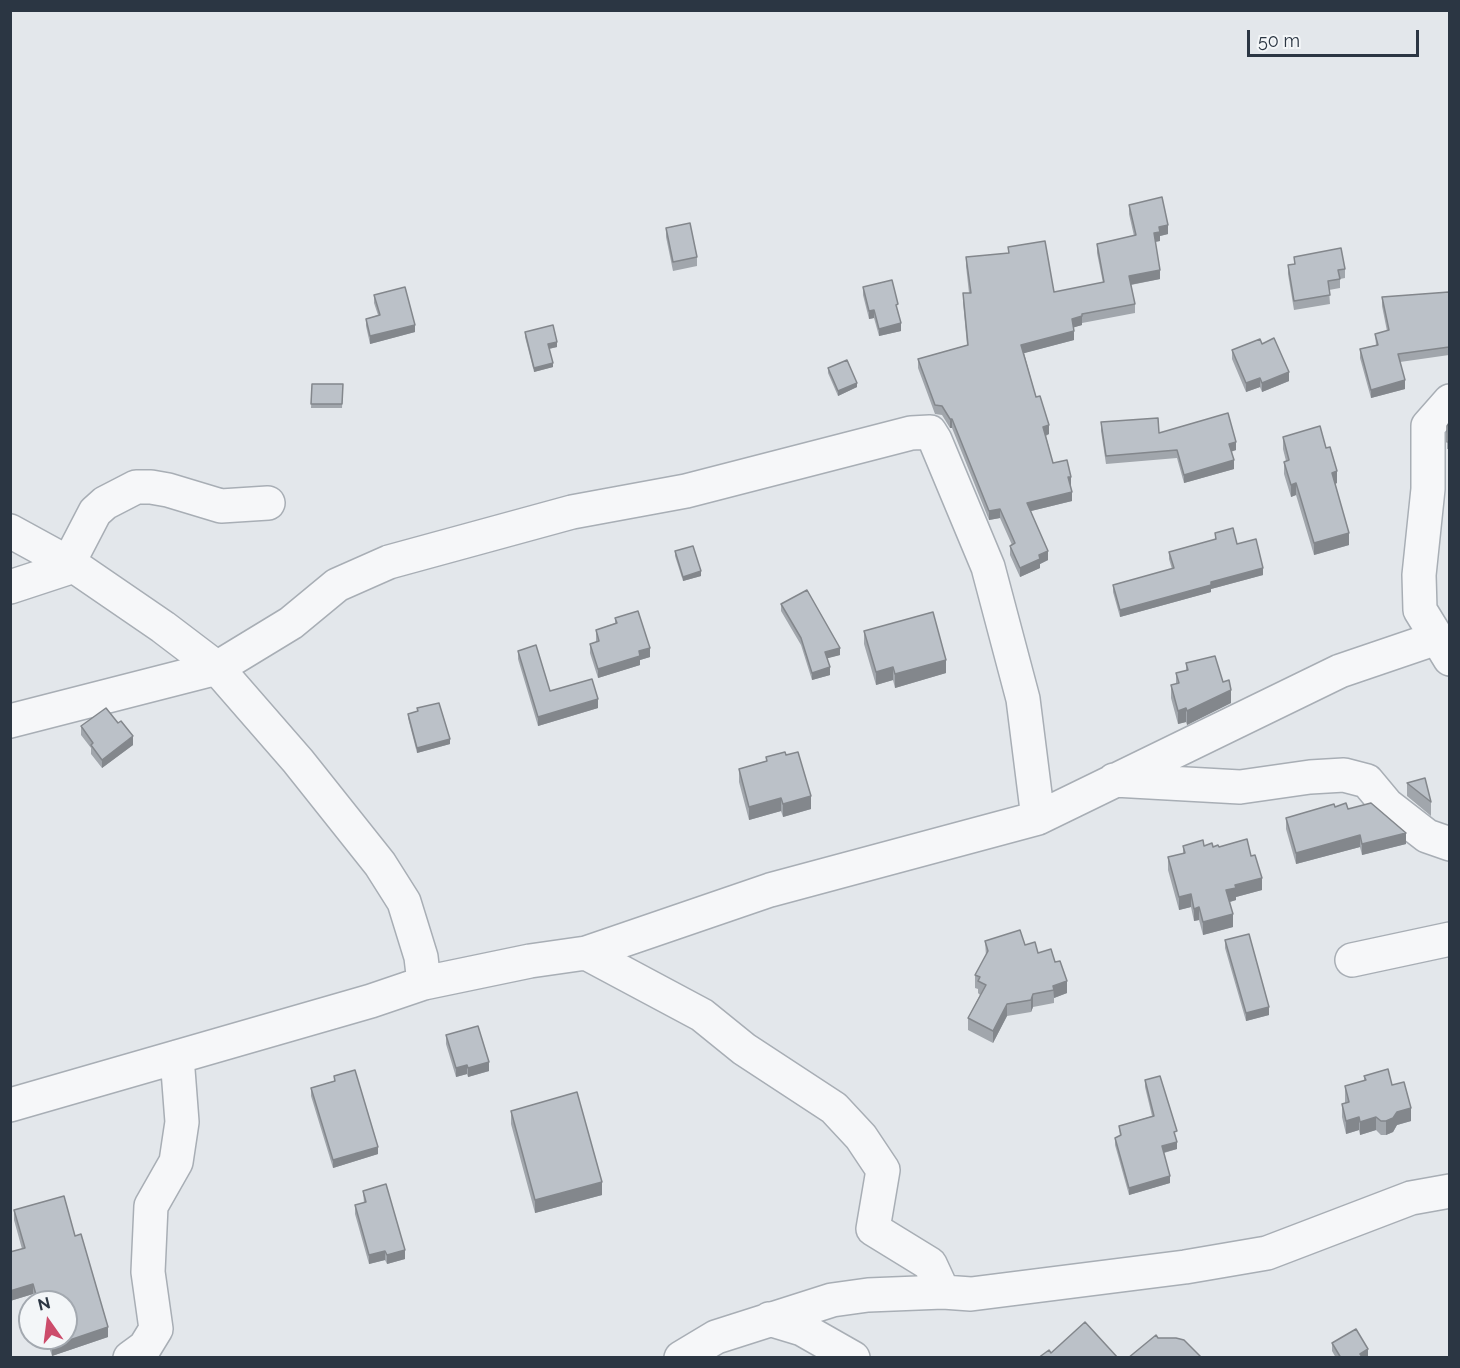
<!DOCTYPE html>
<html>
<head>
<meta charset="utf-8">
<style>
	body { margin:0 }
	#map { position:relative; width:1460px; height:1368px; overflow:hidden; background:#e3e7eb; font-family:Raleway,sans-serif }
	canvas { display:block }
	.frame { position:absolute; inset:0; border:12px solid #2b3643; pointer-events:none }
	.north { position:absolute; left:18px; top:1290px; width:60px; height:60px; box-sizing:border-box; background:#f3f6f8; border:2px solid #a3a9b0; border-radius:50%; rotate:346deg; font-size:16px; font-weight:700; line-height:24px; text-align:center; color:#2b3643 }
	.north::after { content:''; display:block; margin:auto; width:21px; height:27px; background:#cc4c6b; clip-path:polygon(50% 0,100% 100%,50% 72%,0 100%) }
	.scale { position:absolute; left:1247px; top:30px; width:172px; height:27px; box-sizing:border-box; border:3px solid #2b3643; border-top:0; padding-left:8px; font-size:18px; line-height:21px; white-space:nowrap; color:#2b3643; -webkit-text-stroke:4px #f3f6f8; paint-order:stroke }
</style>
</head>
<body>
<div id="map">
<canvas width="1460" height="1368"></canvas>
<div class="frame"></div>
<div class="north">N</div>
<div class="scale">50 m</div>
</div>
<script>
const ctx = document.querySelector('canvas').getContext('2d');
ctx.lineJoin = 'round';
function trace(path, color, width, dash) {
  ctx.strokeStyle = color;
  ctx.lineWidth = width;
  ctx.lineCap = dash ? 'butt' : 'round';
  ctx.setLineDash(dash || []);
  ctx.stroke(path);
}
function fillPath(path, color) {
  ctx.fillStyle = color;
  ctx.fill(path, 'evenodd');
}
const minor = new Path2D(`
	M1450,401L1428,426V489L1419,575L1420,610L1450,659
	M10,531L74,566L163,627L217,668L298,761L380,864L404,902L421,957L424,983
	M10,587L74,566L69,562L95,512L105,503L136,487H151L168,490L221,506L268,503
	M10,721L217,668L291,623L337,585L389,562L572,512L686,491L911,433L930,432L935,440L988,567L1023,699L1038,818
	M1114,780L1240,787L1310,777L1344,775L1367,781L1387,805L1427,836L1450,844
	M586,953L702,1015L744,1049L834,1108L861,1137L883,1170L873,1229L930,1264L943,1292
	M1352,960L1450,939
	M10,1105L371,1001L424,983L530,961L586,953L770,890L1038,818L1340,671L1437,638
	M769,1319L802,1329L853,1358
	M130,1358L145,1347L156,1329L148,1272L151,1206L176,1162L182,1122L177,1057
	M681,1358L716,1337L832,1300L868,1295L943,1292L971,1294L1185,1267L1267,1253L1411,1198L1450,1191`);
const wall = new Path2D(`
	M1129,205L1168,234L1160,236V241L1155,242L1160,279L1131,285L1135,304V313L1082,323V325L1074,327V340L1024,353L1036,397L1049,434L1046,436L1053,463L1071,486H1070L1072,501L1031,511L1048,560L1040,564V568L1020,577L1010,555V546L1012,545L1000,518L989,520L952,428H950L942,415L935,414L918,368V359L967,345L963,302V293H969L966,266V257L1008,253V247L1054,292L1103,283L1097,253V244L1134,236L1129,214Z
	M666,228L697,257V266L673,271L666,237Z
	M1294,257L1345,269V278L1340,279V288L1329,290L1330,304L1294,310L1288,274V265L1294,264Z
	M863,287L901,331L879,336L874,318L869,319L863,295Z
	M1449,292V355L1400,362L1405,389L1371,398L1360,358V349L1376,345L1375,334L1387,331L1382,306V297Z
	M374,295L415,332L370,344L366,326V319L378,315L374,303Z
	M525,332L557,347L549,349L553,367L534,372L525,337Z
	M1262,344L1289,381L1262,392L1260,387L1246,392L1232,359V350Z
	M828,368L857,387L838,396L828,373Z
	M312,384H343L342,408H311Z
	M1101,422L1159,433L1236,450L1231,452L1234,469L1184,483L1177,458L1106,464L1101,431Z
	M1449,423V449H1447V433Z
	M1283,437L1337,483L1335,484L1349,545L1314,555L1296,495L1291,497L1284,474V462L1286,461L1283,449Z
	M1215,533L1237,544L1263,575L1211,589V592L1120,617L1113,592V585L1172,569L1169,559V552L1215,540Z
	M675,551L701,576L683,581L675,556Z
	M781,604L840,655L827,658L830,675L812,680L801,645L781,611Z
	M615,618L650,657L640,660V665L598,678L590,653V644L596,642V630L615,623Z
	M864,631L946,673L895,688L893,680L876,685L864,644Z
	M518,651L550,691L598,708L538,726L518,659Z
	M1186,663L1223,682L1231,703L1187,725L1186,722L1178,724L1171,698V685L1176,684V673L1186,671Z
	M417,708L450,744L417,753L408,718V714L417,712Z
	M81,726L133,745L102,768L91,754V748L81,735Z
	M786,755L811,809L783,817L781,811L749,820L739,782V769L766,761V757Z
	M1407,783L1431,802V816L1407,796Z
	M1335,807L1348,809L1406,844L1362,855L1360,847L1296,864L1286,829V818Z
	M1183,846H1204L1219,847L1262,890L1236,897V900L1230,902L1233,927L1203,935L1199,920L1194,921L1191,907L1179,910L1168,870V857L1183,854Z
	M1225,940L1269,1015L1246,1021L1225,948Z
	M985,941L1025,945L1055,962L1067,993L1054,998V1003L1033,1007L1031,1012L1007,1016L993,1043L968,1030V1018L980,995L978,993V989L975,988V975L986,956Z
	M446,1035L489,1071L468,1077L467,1074L456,1077L446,1044Z
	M334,1076L378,1154L333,1168L311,1096V1088L334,1081Z
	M1364,1076L1392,1085L1411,1121L1397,1125L1393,1132L1386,1135H1381L1376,1130L1360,1135L1359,1130L1346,1134L1342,1117V1104L1345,1103V1086L1364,1081Z
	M1145,1080L1176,1139L1177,1149L1164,1153L1170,1183L1129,1195L1115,1145V1138L1120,1136L1119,1126L1152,1116L1145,1087Z
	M511,1111L602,1195L535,1213L511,1124Z
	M363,1191L405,1259L387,1264L385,1260L369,1264L355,1214V1205L364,1203Z
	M14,1210L75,1236L108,1337L52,1356L46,1338H66V1302H35L33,1294L10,1301V1252L22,1249L14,1220Z
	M1332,1343L1368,1357L1367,1358H1336L1332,1351Z`);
const shadedWall = new Path2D(`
	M1168,225V234L1160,236V241L1154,242V233L1159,227Z
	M1160,270V279L1129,285V276Z
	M874,310V318L869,319V311Z
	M1082,316V325L1072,328V319Z
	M901,323V331L879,336V329Z
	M415,325V332L370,344V336Z
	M1074,331V340L1021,354V345Z
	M557,342V347L548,349V344Z
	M553,363V367L534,372V368Z
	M1289,372V381L1262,392V383Z
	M1260,378V387L1246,392V383Z
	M1405,380V389L1371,398V390Z
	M857,383V387L838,396V391Z
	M950,419H952V428H950Z
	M1049,425V434L1043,436V427Z
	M1236,442V450L1229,452V444Z
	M1234,460V469L1184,483V475Z
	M1337,471V483L1332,485V473Z
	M1068,477H1071V486H1068Z
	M1296,483V495L1291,497V485Z
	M1072,492V501L1027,512V503Z
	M1000,509V518L989,520V511Z
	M1349,533V545L1314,555V543Z
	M1048,551V560L1040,564V568L1020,577V568L1039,555Z
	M1263,568V575L1211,589V592L1120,617V610L1211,582Z
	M701,571V576L683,581V577Z
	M650,648V657L640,660V665L598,678V669L639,651Z
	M840,648V655L825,659V652Z
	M946,660V673L895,688V674Z
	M830,667V675L812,680V673Z
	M893,667V680L876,685V672Z
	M1231,690V703L1187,725V711Z
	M598,699V708L538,726V717Z
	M1186,708V722L1178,724V711Z
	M133,736V745L102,768V760Z
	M450,739V744L417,753V748Z
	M811,796V809L783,817V804Z
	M781,798V811L749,820V807Z
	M1406,833V844L1362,855V844Z
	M1360,835V847L1296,864V853Z
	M1262,878V890L1236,897V900L1226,903V890L1235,885Z
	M1191,894V907L1179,910V897Z
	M1199,907V920L1194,921V909Z
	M1233,914V927L1203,935V922Z
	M1067,981V993L1054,998L1053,986Z
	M1033,994V1007L1031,1012V1000Z
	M1007,1004V1016L993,1043V1031Z
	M1269,1007V1015L1246,1021V1013Z
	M489,1062V1071L468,1077V1068Z
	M467,1065V1074L456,1077V1068Z
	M1411,1108V1121L1397,1125L1393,1132L1386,1135V1121L1397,1112Z
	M1359,1117V1130L1346,1134V1121Z
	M1376,1117V1130L1360,1135V1122Z
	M1177,1142V1149L1162,1153V1146Z
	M378,1147V1154L333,1168V1160Z
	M1170,1176V1183L1129,1195V1188Z
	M602,1182V1195L535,1213V1200Z
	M405,1250V1259L387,1264V1255Z
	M385,1251V1260L369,1264V1255Z
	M33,1284V1294L10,1301V1291Z
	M108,1327V1337L52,1356V1346Z
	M1368,1349V1357L1360,1358V1354Z`);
const building = new Path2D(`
	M1162,197L1168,225L1159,227L1160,232L1154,233L1160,270L1129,276L1135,304L1082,314V316L1072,319L1074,331L1021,345L1036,397L1040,396L1049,425L1043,427L1053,463L1067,460L1071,477H1068L1072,492L1027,503L1048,551L1039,555L1040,559L1020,568L1010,546L1015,543L1000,509L989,511L952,419H950L942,406L935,405L918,359L968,345L963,293H971L966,257L1009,253L1008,247L1045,241L1054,292L1104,282L1097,244L1136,235L1129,205Z
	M690,223L697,257L673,262L666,228Z
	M1341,248L1345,269L1338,270L1340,279L1328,281L1330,295L1294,301L1288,265L1295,264L1294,257Z
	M892,280L898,304L896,305L901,323L879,329L874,310L869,311L863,287Z
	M405,287L415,325L370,336L366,319L380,315L374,295Z
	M1449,292V347L1398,354L1405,380L1371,390L1360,349L1378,345L1375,334L1389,330L1382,297Z
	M553,325L557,342L548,344L553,363L534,368L525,332Z
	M1274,338L1289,372L1262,383L1260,378L1246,383L1232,350L1260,339L1262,344Z
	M847,360L857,383L838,391L828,368Z
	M312,384H343L342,404H311Z
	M1228,413L1236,442L1229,444L1234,460L1184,475L1177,450L1106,456L1101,422L1158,418L1159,433Z
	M1449,423V442H1447V426Z
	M1320,426L1326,448L1330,447L1337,471L1332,473L1349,533L1314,543L1296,483L1291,485L1284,462L1289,460L1283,437Z
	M1233,528L1237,544L1256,539L1263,568L1211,582V585L1120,610L1113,585L1174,568L1169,552L1216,539L1215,533Z
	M693,546L701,571L683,577L675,551Z
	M807,590L840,648L825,652L830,667L812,673L801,638L781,604Z
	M638,611L650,648L639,651L640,656L598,669L590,644L599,641L596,630L617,623L615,618Z
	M933,612L946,660L895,674L893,667L876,672L864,631Z
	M536,645L550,691L592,679L598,699L538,717L518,651Z
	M1215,656L1223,682L1229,680L1231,690L1187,711L1186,708L1178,711L1171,685L1179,683L1176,673L1188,670L1186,663Z
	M439,703L450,739L417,748L408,714L418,711L417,708Z
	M106,708L118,723L121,721L133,736L102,760L91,745L93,743L81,726Z
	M785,752L786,755L798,752L811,796L783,804L781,798L749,807L739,769L767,761L766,757Z
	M1425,778L1431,802L1407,783Z
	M1346,803L1348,809L1371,803L1406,833L1362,844L1360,835L1296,853L1286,818L1334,804L1335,807Z
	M1247,839L1251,856L1255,855L1262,878L1235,885L1236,888L1226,890L1233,914L1203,922L1199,907L1194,909L1191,894L1179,897L1168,857L1185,853L1183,846L1203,840L1204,846L1212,843L1213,847L1218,845L1219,847Z
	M1020,930L1025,945L1035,942L1038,953L1051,949L1055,962L1060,961L1067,981L1053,986L1054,990L1033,994L1031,1000L1007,1004L993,1031L968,1018L986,985L978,981L980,977L975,975L988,951L985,941Z
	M1249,934L1269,1007L1246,1013L1225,940Z
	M478,1026L489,1062L468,1068L467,1065L456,1068L446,1035Z
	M1388,1069L1392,1085L1404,1082L1411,1108L1397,1112L1393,1118L1386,1121H1381L1376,1117L1360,1122L1359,1117L1346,1121L1342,1104L1349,1102L1345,1086L1366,1080L1364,1076Z
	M355,1070L378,1147L333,1160L311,1088L335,1081L334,1076Z
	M1160,1076L1177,1131L1174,1132L1177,1142L1162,1146L1170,1176L1129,1188L1115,1138L1121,1135L1119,1126L1154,1116L1145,1080Z
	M577,1092L602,1182L535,1200L511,1111Z
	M386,1184L405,1250L387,1255L385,1251L369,1255L355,1205L366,1202L363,1191Z
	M64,1196L75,1236L81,1234L108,1327L52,1346L49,1338H66V1302H38L33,1284L10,1291V1252L25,1248L14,1210Z
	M1085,1322L1118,1358H1038L1049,1350L1051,1353Z
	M1356,1329L1368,1349L1360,1354L1363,1358H1341L1332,1343Z
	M1156,1335L1158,1338H1176L1184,1340L1202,1358H1128Z`);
trace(minor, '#a8aeb5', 36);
trace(minor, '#f6f7f9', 33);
fillPath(wall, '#a1a6ac');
fillPath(shadedWall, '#83878c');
fillPath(building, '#bbc1c8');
trace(building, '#83878c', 1.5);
</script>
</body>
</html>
